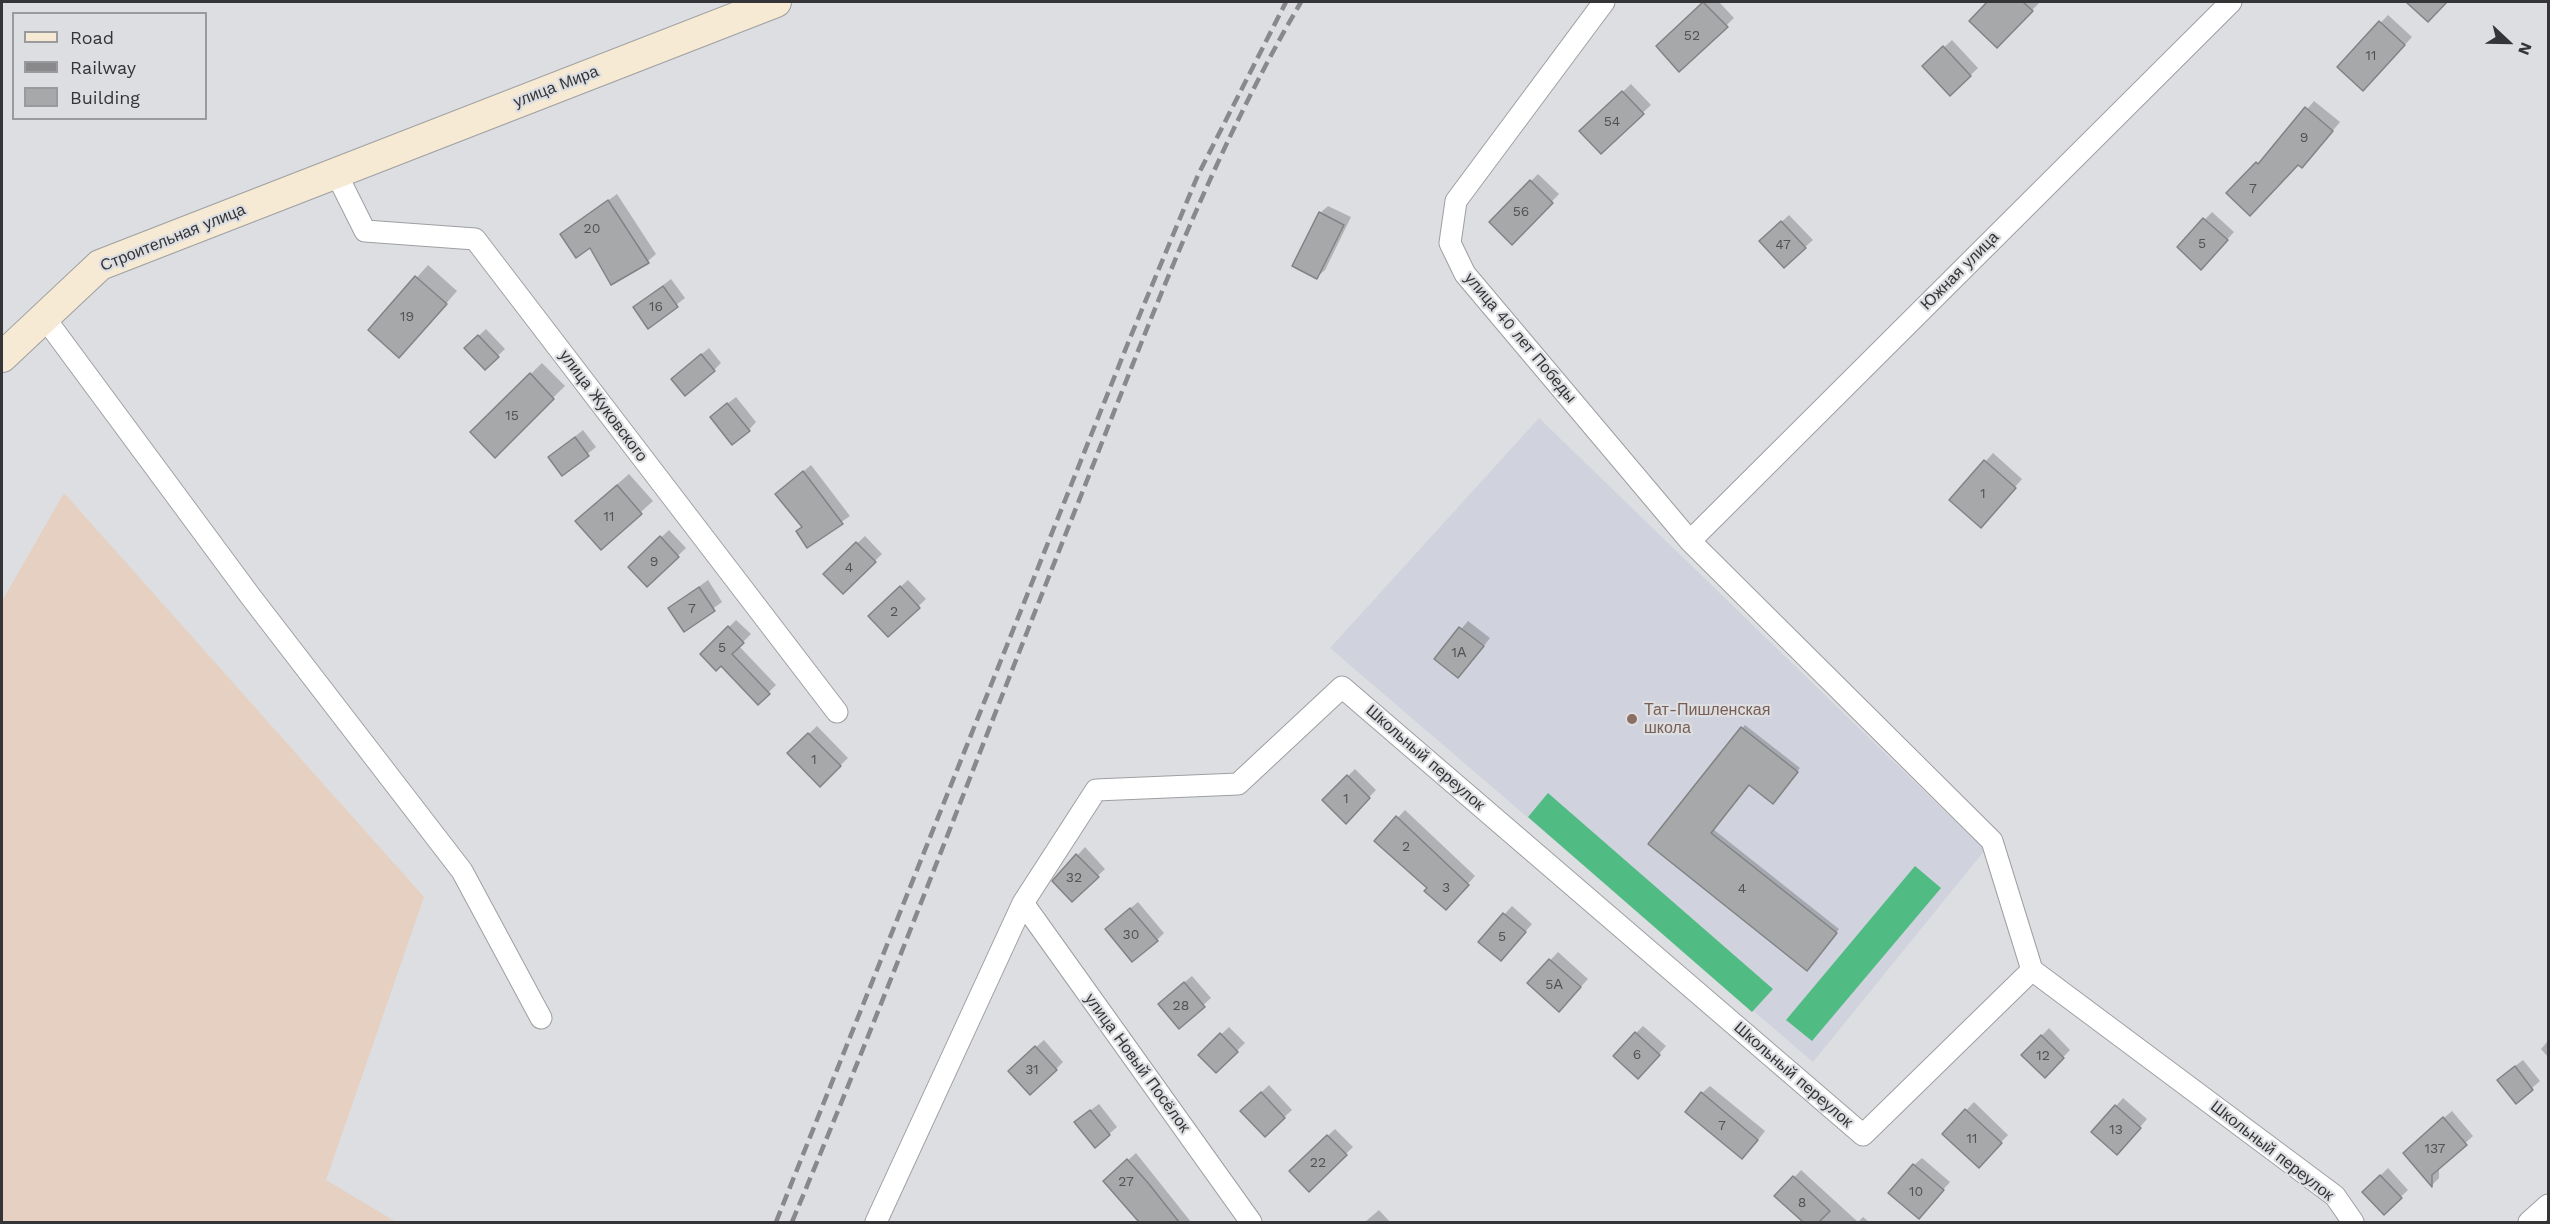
<!DOCTYPE html>
<html>
<head>
<meta charset="utf-8">
<style>
	body { margin:0 }
	#map { position:relative; width:2550px; height:1224px; overflow:hidden; background:#dddee1; font-family:"Work Sans",sans-serif }
	canvas { display:block }
	.frame { position:absolute; inset:0; border:3px solid #353537; pointer-events:none }
	.legend { position:absolute; left:12px; top:12px; width:195px; height:108px; box-sizing:border-box; background:#dddee1; border:2px solid #9a9a9d; margin:0; padding:8px 10px; list-style:none; font-size:18px; color:#353537 }
	.legend li { display:flex; align-items:center; gap:12px; height:30px }
	.legend b { width:30px; border:2px solid #9a9a9d }
	.north { position:absolute; left:2478px; top:12px; width:60px; height:60px; -webkit-text-stroke:4px #dddee1; paint-order:stroke; rotate:112deg; font-size:16px; font-weight:700; line-height:24px; text-align:center; color:#353537 }
	.north::after { content:''; display:block; margin:auto; width:21px; height:27px; background:#353537; clip-path:polygon(50% 0,100% 100%,50% 72%,0 100%) }
</style>
</head>
<body>
<div id="map">
<canvas width="2550" height="1224"></canvas>
<div class="frame"></div>
<ul class="legend">
<li><b style="height:8px;background:#f6ead5"></b>Road</li>
<li><b style="height:8px;background:#89898c"></b>Railway</li>
<li><b style="height:16px;background:#a7a8aa"></b>Building</li>
</ul>
<div class="north">N</div>
</div>
<script>
const ctx = document.querySelector('canvas').getContext('2d');
ctx.lineJoin = 'round';
function fillPath(path, color) {
  ctx.fillStyle = color;
  ctx.fill(path, 'evenodd');
}
function trace(path, color, width, dash) {
  ctx.strokeStyle = color;
  ctx.lineWidth = width;
  ctx.lineCap = dash ? 'butt' : 'round';
  ctx.setLineDash(dash || []);
  ctx.stroke(path);
}
function label(font, color, halo, rows, align = 'center') {
  ctx.font = font + ' "Work Sans",sans-serif';
  ctx.lineWidth = 4.5;
  ctx.setLineDash([]);
  ctx.textBaseline = 'middle';
  ctx.strokeStyle = halo;
  ctx.fillStyle = color;
  for (const [text, x, y, turn = 0] of rows) {
    ctx.save();
    ctx.translate(x, y);
    ctx.rotate((+turn || 0) * Math.PI / 180);
    ctx.textAlign = isNaN(turn) ? turn : align;
    if (halo) ctx.strokeText(text, 0, 0);
    ctx.fillText(text, 0, 0);
    ctx.restore();
  }
}
const built = new Path2D(`
	M1539,418L1985,850L1813,1062L1330,648Z`);
const industrial = new Path2D(`
	M64,493L424,897L326,1180L396,1222H2V601Z`);
const forest = new Path2D(`
	M1548,793L1773,989L1752,1012L1528,817Z
	M1915,866L1941,888L1812,1041L1786,1020Z`);
const shadow = new Path2D(`
	M1705,2H1719L1734,18L1680,70L1658,46Z
	M1990,2H2040L1997,46L1971,21Z
	M2408,2H2445L2428,20Z
	M2388,15L2412,37L2371,82L2339,67Z
	M1952,40L1978,68L1951,94L1924,66Z
	M1631,84L1651,105L1601,152L1582,131Z
	M2314,101L2340,122L2309,159L2228,193L2266,157Z
	M1538,174L1559,194L1512,243L1491,222Z
	M617,194L656,254L648,261L611,283L590,246L562,234Z
	M1328,206L1351,217L1325,270L1317,277L1320,213Z
	M2212,212L2234,232L2209,260L2179,247Z
	M1789,215L1813,240L1805,247L1761,241Z
	M428,265L457,291L411,344L370,330Z
	M671,279L685,298L648,327L635,307Z
	M486,329L505,349L485,368L466,348Z
	M709,348L721,363L714,370L680,372Z
	M542,363L565,386L495,455L472,432Z
	M736,397L756,422L749,430L719,410Z
	M583,430L596,447L563,474L550,457Z
	M1993,453L2022,479L1988,518L1951,500Z
	M811,465L850,516L807,546L798,531L803,526L785,487Z
	M629,474L653,501L601,548L589,509Z
	M669,530L686,548L647,585L630,567Z
	M865,536L882,554L843,592L825,574Z
	M708,580L722,602L684,630L670,608Z
	M908,580L926,599L888,635L877,608Z
	M736,620L751,634L739,646L776,685L758,703L721,664L702,654Z
	M1468,621L1490,638L1466,669L1436,659Z
	M1745,725L1800,768L1776,798L1750,783L1713,829L1839,929L1810,966L1650,844Z
	M817,726L848,758L820,785L789,753Z
	M1355,769L1376,790L1346,821L1324,800Z
	M1405,810L1475,876L1453,901L1376,841Z
	M1085,847L1105,869L1072,900L1054,881Z
	M1138,902L1164,933L1157,940L1114,922Z
	M1512,906L1532,924L1508,952L1480,941Z
	M1558,952L1588,979L1567,1002L1529,983Z
	M1192,976L1211,998L1179,1027L1167,997Z
	M1643,1026L1666,1046L1646,1069L1636,1033Z
	M1229,1027L1245,1043L1216,1071L1200,1055Z
	M2049,1028L2070,1050L2045,1076L2023,1055Z
	M1044,1040L1063,1062L1056,1069L1018,1063Z
	M2548,1041V1057L2541,1049Z
	M2523,1060L2540,1081L2516,1102L2506,1073Z
	M1269,1085L1292,1110L1265,1135L1242,1111Z
	M1710,1086L1765,1131L1750,1150L1702,1093Z
	M2123,1098L2147,1119L2124,1146L2093,1132Z
	M1974,1102L2008,1135L1978,1166L1944,1134Z
	M1099,1104L1117,1127L1109,1134L1084,1115Z
	M2452,1111L2473,1136L2439,1167V1178L2432,1185L2412,1145Z
	M1335,1129L1353,1147L1309,1190L1291,1171Z
	M1136,1153L1191,1222H1141L1105,1181Z
	M1922,1158L1950,1182L1926,1209L1914,1165Z
	M2388,1168L2408,1190L2384,1213L2364,1192Z
	M1801,1170L1858,1222H1805L1777,1196Z
	M1379,1210L1390,1222H1365Z
	M1863,1217L1869,1222H1858Z`);
const building = new Path2D(`
	M1703,2L1728,27L1679,72L1656,46Z
	M1987,2H2023L2033,11L1997,48L1969,21Z
	M2406,2H2447L2428,22Z
	M2379,21L2405,45L2363,91L2337,67Z
	M1943,46L1971,76L1950,96L1922,66Z
	M1622,91L1644,114L1601,154L1579,131Z
	M2305,107L2333,131L2302,168L2298,165L2250,216L2226,193L2256,162L2258,164Z
	M1530,180L1553,203L1512,245L1489,222Z
	M608,200L649,263L611,285L590,248L576,258L560,234Z
	M1319,212L1344,225L1317,279L1292,266Z
	M2203,218L2228,240L2201,270L2177,247Z
	M1781,221L1806,248L1784,268L1759,241Z
	M415,276L447,304L399,358L368,330Z
	M663,286L678,307L648,329L633,307Z
	M478,335L499,357L485,370L464,348Z
	M701,354L715,371L685,396L671,379Z
	M530,373L554,399L495,458L470,432Z
	M727,403L750,431L732,445L710,417Z
	M575,437L589,456L562,476L548,457Z
	M1984,460L2016,488L1981,528L1949,500Z
	M803,471L843,524L807,548L796,531L802,527L775,494Z
	M617,485L642,514L601,550L575,521Z
	M660,536L679,557L647,587L628,567Z
	M856,542L876,562L843,594L823,574Z
	M900,586L920,608L888,637L868,616Z
	M699,587L715,611L684,632L668,608Z
	M728,626L744,643L732,654L770,694L758,705L721,666L716,671L700,654Z
	M1459,627L1484,646L1458,678L1434,659Z
	M1741,727L1798,772L1773,804L1749,785L1711,833L1837,933L1807,971L1648,844Z
	M808,733L841,766L820,787L787,753Z
	M1347,775L1370,798L1346,824L1322,800Z
	M1396,816L1469,885L1446,910L1424,891L1427,888L1374,841Z
	M1076,854L1099,877L1072,902L1052,881Z
	M1130,908L1158,941L1132,962L1105,929Z
	M1503,913L1526,932L1501,961L1478,942Z
	M1549,959L1581,987L1559,1012L1527,983Z
	M1184,982L1205,1007L1179,1029L1158,1004Z
	M1635,1032L1660,1055L1638,1079L1613,1056Z
	M1220,1033L1238,1052L1216,1073L1198,1055Z
	M2041,1035L2064,1058L2045,1078L2021,1055Z
	M1035,1046L1057,1070L1030,1095L1008,1071Z
	M2515,1066L2533,1090L2516,1104L2497,1080Z
	M1261,1092L1285,1118L1265,1137L1240,1111Z
	M1701,1092L1758,1140L1742,1159L1685,1112Z
	M2115,1105L2141,1128L2117,1155L2091,1132Z
	M1965,1109L2002,1143L1979,1168L1942,1134Z
	M1090,1110L1110,1135L1095,1148L1074,1122Z
	M2443,1117L2467,1145L2432,1175V1187L2403,1153Z
	M1327,1135L1347,1155L1309,1192L1289,1171Z
	M1127,1159L1149,1184L1179,1222H1139L1103,1181Z
	M1913,1164L1944,1190L1919,1219L1888,1193Z
	M2380,1175L2402,1198L2384,1215L2362,1192Z
	M1793,1176L1830,1211L1819,1222H1803L1774,1196Z`);
const street = new Path2D(`
	M1604,2L1456,201L1450,243L1465,274L1690,541L1992,841L2032,970
	M336,173L365,231L475,239L837,712
	M44,317L251,597L462,871L541,1018
	M1690,541L2231,2
	M1023,903L1251,1222
	M876,1222L1023,903L1096,790L1238,784L1342,687L1863,1135L2032,970L2335,1196L2353,1222
	M2529,1222L2548,1205`);
const secondary = new Path2D(`
	M2,357L100,265L776,2`);
const rail = new Path2D(`
	M776,1222L1128,343L1198,175L1286,2
	M792,1222C893,981 985,736 1082,493C1148,327 1210,157 1301,2`);
const markers = [
	[1632,719,6,"#8d6e63"]
];
const numberNames = [
	["52",1692,36],
	["11",2371,56],
	["54",1612,122],
	["9",2304,138],
	["7",2253,189],
	["56",1521,212],
	["20",592,229],
	["5",2202,244],
	["47",1783,245],
	["16",656,307],
	["19",407,317],
	["15",512,416],
	["1",1983,494],
	["11",609,517],
	["9",654,562],
	["4",849,568],
	["7",692,609],
	["2",894,612],
	["5",722,648],
	["1А",1459,653],
	["1",814,760],
	["1",1346,799],
	["2",1406,847],
	["32",1074,878],
	["3",1446,888],
	["4",1742,889],
	["30",1131,935],
	["5",1502,937],
	["5А",1554,985],
	["28",1181,1006],
	["6",1637,1055],
	["12",2043,1056],
	["31",1032,1070],
	["7",1722,1126],
	["13",2116,1130],
	["11",1972,1139],
	["137",2435,1149],
	["22",1318,1163],
	["27",1126,1182],
	["10",1916,1192],
	["8",1802,1203]
];
const streetNames = [
	["улица Мира",556,87,-21],
	["Строительная улица",173,238,-22],
	["Южная улица",1960,271,-45],
	["улица 40 лет Победы",1520,338,50],
	["улица Жуковского",603,406,53],
	["Школьный переулок",1425,758,41],
	["улица Новый Посёлок",1137,1063,54],
	["Школьный переулок",1793,1075,41],
	["Школьный переулок",2272,1151,38]
];
const educationNames = [
	["Тат-Пишленская",1644,710],
	["школа",1644,728]
];
fillPath(built, '#d0d3dd');
fillPath(industrial, '#e5d0c2');
fillPath(forest, '#51bb84');
fillPath(shadow, '#0003');
fillPath(building, '#a7a8aa');
trace(building, '#828285', 1.5);
trace(street, '#9e9fa1', 23);
trace(secondary, '#9e9fa1', 32);
trace(street, '#fff', 21);
trace(secondary, '#f6ead5', 30);
trace(rail, '#89898c', 4.5, [12, 6]);
for (const [x, y, r, color] of markers) {
  const dot = new Path2D();
  dot.arc(x, y, r, 0, 2 * Math.PI);
  ctx.fillStyle = color;
  ctx.fill(dot);
  trace(dot, '#dddee1', 2);
}
label('14px', '#525254', null, numberNames);
label('16px', '#353537', '#dddee1', streetNames);
label('16px', '#785e54', '#dddee1', educationNames, 'left');
</script>
</body>
</html>
